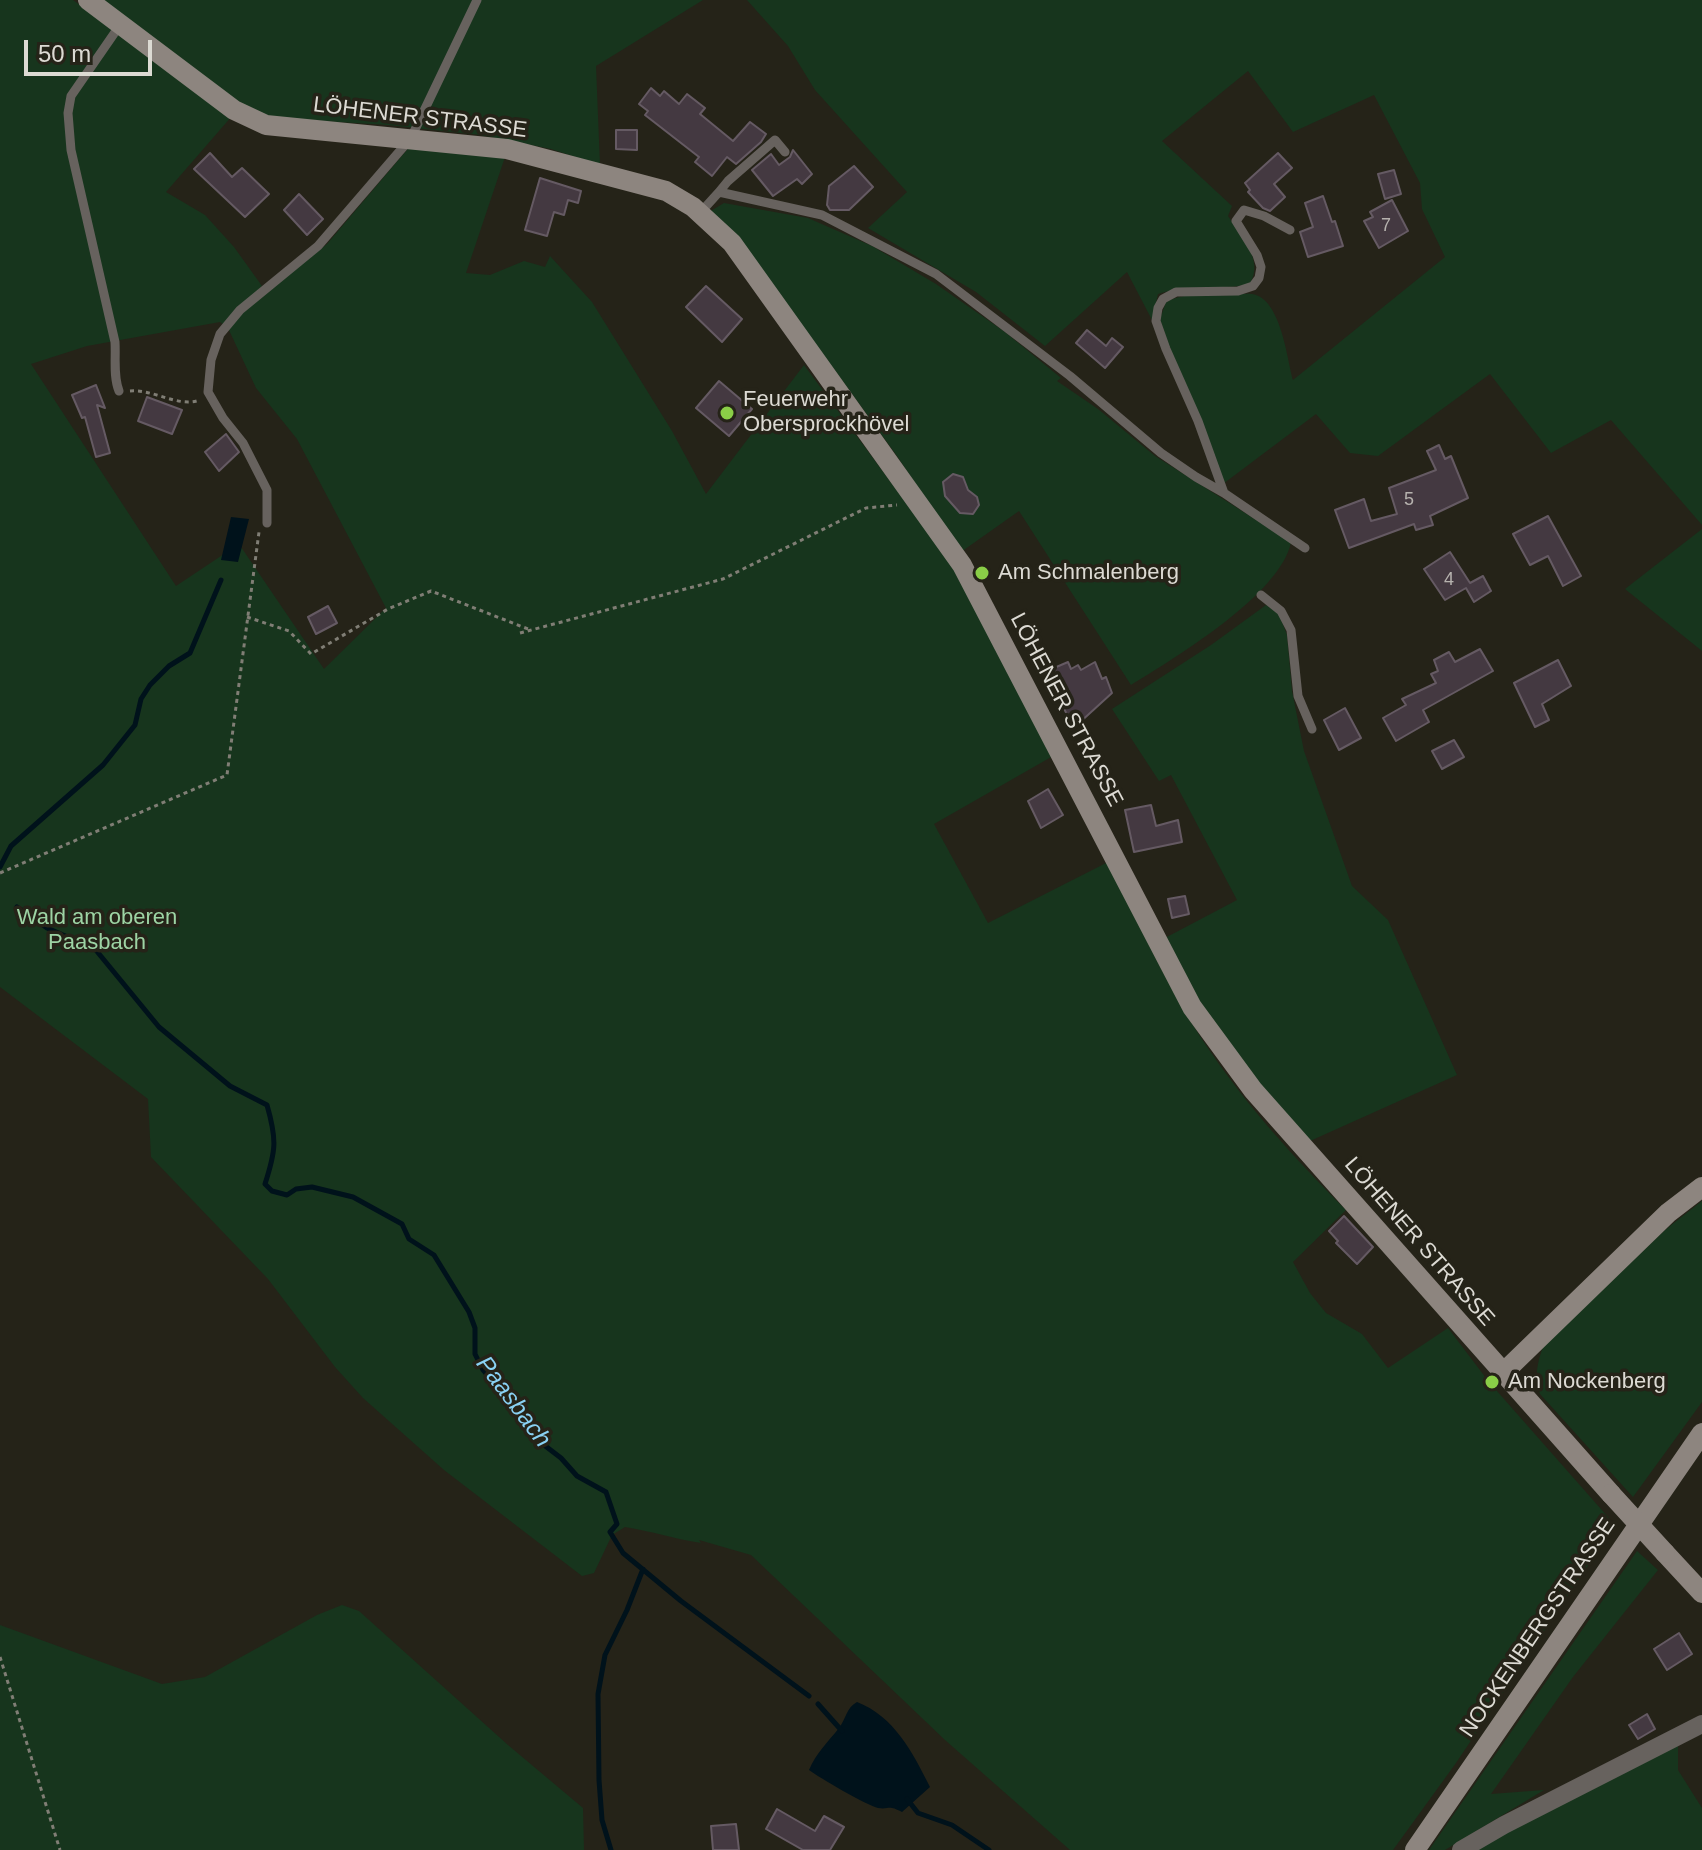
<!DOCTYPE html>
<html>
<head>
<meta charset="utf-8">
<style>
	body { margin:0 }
	#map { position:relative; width:1702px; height:1850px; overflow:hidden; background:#252318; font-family:Helvetica,sans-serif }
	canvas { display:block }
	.scale { position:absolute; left:24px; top:40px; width:128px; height:36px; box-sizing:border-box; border:4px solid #dcdad3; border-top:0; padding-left:10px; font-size:24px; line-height:28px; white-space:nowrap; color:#dcdad3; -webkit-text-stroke:6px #252318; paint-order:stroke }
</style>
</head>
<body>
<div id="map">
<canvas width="1702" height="1850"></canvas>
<div class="scale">50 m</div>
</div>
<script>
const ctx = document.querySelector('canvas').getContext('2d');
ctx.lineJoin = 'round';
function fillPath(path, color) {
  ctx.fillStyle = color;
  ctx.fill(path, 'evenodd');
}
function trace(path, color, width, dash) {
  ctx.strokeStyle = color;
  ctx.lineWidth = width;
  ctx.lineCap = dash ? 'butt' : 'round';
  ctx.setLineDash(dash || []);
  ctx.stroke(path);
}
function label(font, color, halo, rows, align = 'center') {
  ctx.font = font + ' Helvetica,sans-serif';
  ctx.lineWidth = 7;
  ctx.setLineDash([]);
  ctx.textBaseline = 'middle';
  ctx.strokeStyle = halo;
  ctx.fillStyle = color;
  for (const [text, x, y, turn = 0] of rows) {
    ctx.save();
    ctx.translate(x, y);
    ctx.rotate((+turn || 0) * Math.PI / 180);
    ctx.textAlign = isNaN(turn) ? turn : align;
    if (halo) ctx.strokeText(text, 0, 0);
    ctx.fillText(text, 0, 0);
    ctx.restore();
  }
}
const green = new Path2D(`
	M0,0H73L232,116L166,192L205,215L234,247L262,286L223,324L220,322L87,346L31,364L176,586L239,544L324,669L386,608L297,439L256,388L228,328L241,313L327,244L412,144L505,157L466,273L490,275L524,261L545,267L550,256L592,302L672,431L706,494L804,365L950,562L1053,756L934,824L988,923L1108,862C1133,911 1156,962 1184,1010C1227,1084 1286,1150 1346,1210L1293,1262L1310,1293L1326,1313L1362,1334L1388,1368L1448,1328L1489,1382L1615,1525L1456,1763L1393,1850H1070L945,1740L751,1555L699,1540L701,1543C675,1539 651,1531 625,1527L612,1535L594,1573L582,1576L444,1470L363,1398L335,1367L268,1279L151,1157L148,1099L0,987Z
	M103,0H703L596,66L600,165L551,149L481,135L388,125L272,118L238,105Z
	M747,0H1702V525L1611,420L1551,453L1490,374L1378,456L1350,453L1316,414L1223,484L1178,372L1160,319L1166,302C1183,293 1202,295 1221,295C1231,296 1242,293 1252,294C1281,298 1287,359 1293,380L1445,257L1422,209L1420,183L1374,95L1293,132L1248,71L1162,141L1232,206L1228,216C1241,236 1264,259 1250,284C1219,291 1189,284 1158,294L1152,320L1127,272L1045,346L976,292L868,228L907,192L815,90L788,46Z
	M724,203L808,218L872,246L936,284L1005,332L1061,378L1057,381L1098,409L1155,456L1291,542C1281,594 1175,658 1131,685L1019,511L961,552L897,456L834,369L709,212Z
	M1702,529V651L1625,589Z
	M1266,605L1279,614L1287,635L1292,691L1304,751L1352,886L1388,920L1457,1075L1310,1141L1259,1083L1199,1003L1163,939L1237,900L1171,775L1159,781L1112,709L1211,645Z
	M1702,1201V1402L1633,1497L1540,1394C1534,1378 1537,1363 1543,1347L1665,1230Z
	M1637,1551L1658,1570L1573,1677L1491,1794L1544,1790L1445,1850H1429Z
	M342,1605L359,1611L508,1745L583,1808L584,1850H0V1625L162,1684L205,1677L317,1615Z
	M1678,1743V1770L1702,1808V1850H1470Z`);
const water = new Path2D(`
	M231,517L249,519L238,562L221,560Z
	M857,1702C894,1716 913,1753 930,1787L902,1812C887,1804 890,1810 878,1808C868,1806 818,1777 809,1770C816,1753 828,1742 839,1728C846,1719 846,1708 857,1702Z`);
const stream = new Path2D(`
	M0,867L11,846L103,765L135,725L141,699L150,685L169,666L190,653L221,580
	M17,907L47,928L95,949L159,1027L230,1086L267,1105C277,1140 276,1150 265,1184L272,1191L287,1195L296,1189L312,1187L353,1197L402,1224L409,1239L434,1255L469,1312L475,1328V1354L483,1370L494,1383L519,1401L544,1445L561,1458L577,1476L606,1492L617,1524L610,1532L623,1553L681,1601L809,1696
	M818,1704L842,1731
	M907,1799L918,1813L952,1825L989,1850
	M611,1850L602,1820L599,1780L598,1694L605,1655L627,1610L643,1569`);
const building = new Path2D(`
	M651,88L660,96L664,91L679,104L687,94L705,108L700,114L733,141L750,122L766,134L761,142L736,164L727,157L712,176L695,162L699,157L645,115L648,111L639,104Z
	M616,130H637V150L616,149Z
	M793,150L812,174L802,184L797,179L773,196L752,170L771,154L779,165L790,157Z
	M210,153L232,177L242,168L269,194L245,217L194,169Z
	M1278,153L1292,168L1274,184L1285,197L1270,211L1263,208L1248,192L1250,190L1245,183Z
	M854,166L873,187L849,210H830L827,205L829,186Z
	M1394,170L1401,194L1385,199L1378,174Z
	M540,178L581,191L578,203L568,200L564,215L554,212L547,236L525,230Z
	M299,194L323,219L307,235L284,210Z
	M1323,196L1332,222L1335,221L1343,246L1308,257L1300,232L1313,227L1305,203Z
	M1392,200L1408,231L1379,248L1364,221L1373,217L1370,212Z
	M706,286L742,319L722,342L686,307Z
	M1087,330L1106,346L1112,338L1123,347L1105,368L1076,343Z
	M719,381L752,409L729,436L696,408Z
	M96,385L105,408L97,405L110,453L96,457L85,417L82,418L72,395Z
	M147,397L182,410L172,434L138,421Z
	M226,434L239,452L219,471L205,452Z
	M1439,445L1445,459L1451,456L1468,498L1430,516L1433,525L1416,530L1414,524L1349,548L1335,510L1364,499L1371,521L1397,514L1389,488L1436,470L1427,451Z
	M953,474L963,477L968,490L977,497L979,505L973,514L960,513L945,496L943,482Z
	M1548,516L1581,576L1563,586L1548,556L1530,565L1513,534Z
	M1450,552L1470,583L1483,576L1491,591L1474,602L1466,588L1445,600L1424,569Z
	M328,606L337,623L316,634L308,617Z
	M1480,649L1493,671L1423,710L1429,722L1396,741L1383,718L1406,705L1402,699L1436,683L1431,674L1438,671L1434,660L1449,652L1455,662Z
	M1558,660L1571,686L1542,704L1549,720L1535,727L1514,683Z
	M1068,662L1071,669L1078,665L1081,670L1095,662L1102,679L1106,677L1112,693L1078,724L1071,722L1061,703L1066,700L1054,668Z
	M1345,708L1361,738L1339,750L1324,720Z
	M1454,740L1464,757L1442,769L1432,751Z
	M1048,789L1063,815L1041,828L1028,801Z
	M1151,805L1156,826L1178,820L1182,842L1134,852L1125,810Z
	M1185,896L1189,914L1172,918L1168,899Z
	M1344,1216L1373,1247L1357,1264L1336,1243L1338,1241L1329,1231Z
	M1679,1633L1692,1654L1667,1670L1654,1649Z
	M1647,1714L1655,1729L1638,1739L1629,1725Z
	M777,1809L815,1831L824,1816L844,1827L830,1850H803L766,1829Z
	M736,1824L739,1850H713L711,1826Z`);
const path = new Path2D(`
	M130,391C154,389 178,408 200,400
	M247,617L289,631L311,654L388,609L431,591L528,629
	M520,633L723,579L866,508L897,505
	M0,873L227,775L259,532
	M0,1657L60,1850`);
const lane = new Path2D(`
	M719,192L728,181L775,140L785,152
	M700,213L719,192L822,215L936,274L1070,376L1161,453L1196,477L1224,493
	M1290,230L1264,216L1244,210L1236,221L1257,255L1261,267L1259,278L1253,286L1238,291L1176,292L1163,299L1158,308L1156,321L1166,349L1198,421L1224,493L1305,548
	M119,391C113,376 116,358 115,342L71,150L68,113L71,96L120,25
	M267,523V490L243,443L223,418L208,392L211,360L220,334L240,310L318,246L411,138L477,0
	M1261,595L1281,611L1291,630L1298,696L1312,729`);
const street = new Path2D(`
	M1461,1850L1504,1825L1702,1724`);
const secondary = new Path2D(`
	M88,0L234,110L266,125L507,149L666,191L693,207L732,243L962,565L1192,1007L1253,1090L1611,1494
	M1502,1374L1668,1213L1702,1187
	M1665,1553L1702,1593
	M1415,1850L1702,1433`);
const secondaryBridge = new Path2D(`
	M1611,1494L1665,1553`);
const markers = [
	[727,413,8,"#8ace47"],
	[982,573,8,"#8ace47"],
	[1492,1382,8,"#8ace47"]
];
const numberNames = [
	["7",1386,226],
	["5",1409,500],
	["4",1449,580]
];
const streetNames = [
	["LÖHENER STRASSE",420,118,7],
	["LÖHENER STRASSE",1066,710,62],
	["LÖHENER STRASSE",1419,1242,49],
	["NOCKENBERGSTRASSE",1538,1628,-56]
];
const poiNames = [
	["Feuerwehr",743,400],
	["Obersprockhövel",743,425],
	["Am Schmalenberg",998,573],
	["Am Nockenberg",1508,1382]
];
const parkNames = [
	["Wald am oberen",97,918],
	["Paasbach",97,943]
];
const waterNames = [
	["Paasbach",513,1402,53]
];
fillPath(green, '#17351d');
fillPath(water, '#00121b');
trace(stream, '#00121b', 5);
fillPath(building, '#443941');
trace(building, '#655a63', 2);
trace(path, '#807e75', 3, [4, 4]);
trace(lane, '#67625e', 9);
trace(street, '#67625e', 18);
trace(secondary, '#8d857f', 20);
trace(secondaryBridge, '#8d857f', 20);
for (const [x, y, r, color] of markers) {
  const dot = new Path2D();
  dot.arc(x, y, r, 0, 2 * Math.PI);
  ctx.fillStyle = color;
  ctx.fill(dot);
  trace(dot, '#252318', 3);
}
label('18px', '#b6b2ae', null, numberNames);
label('22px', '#dcdad3', '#252318', streetNames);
label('22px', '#dcdad3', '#252318', poiNames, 'left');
label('22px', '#9dd4a4', '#252318', parkNames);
label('italic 24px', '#89d1f3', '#252318', waterNames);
</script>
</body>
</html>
